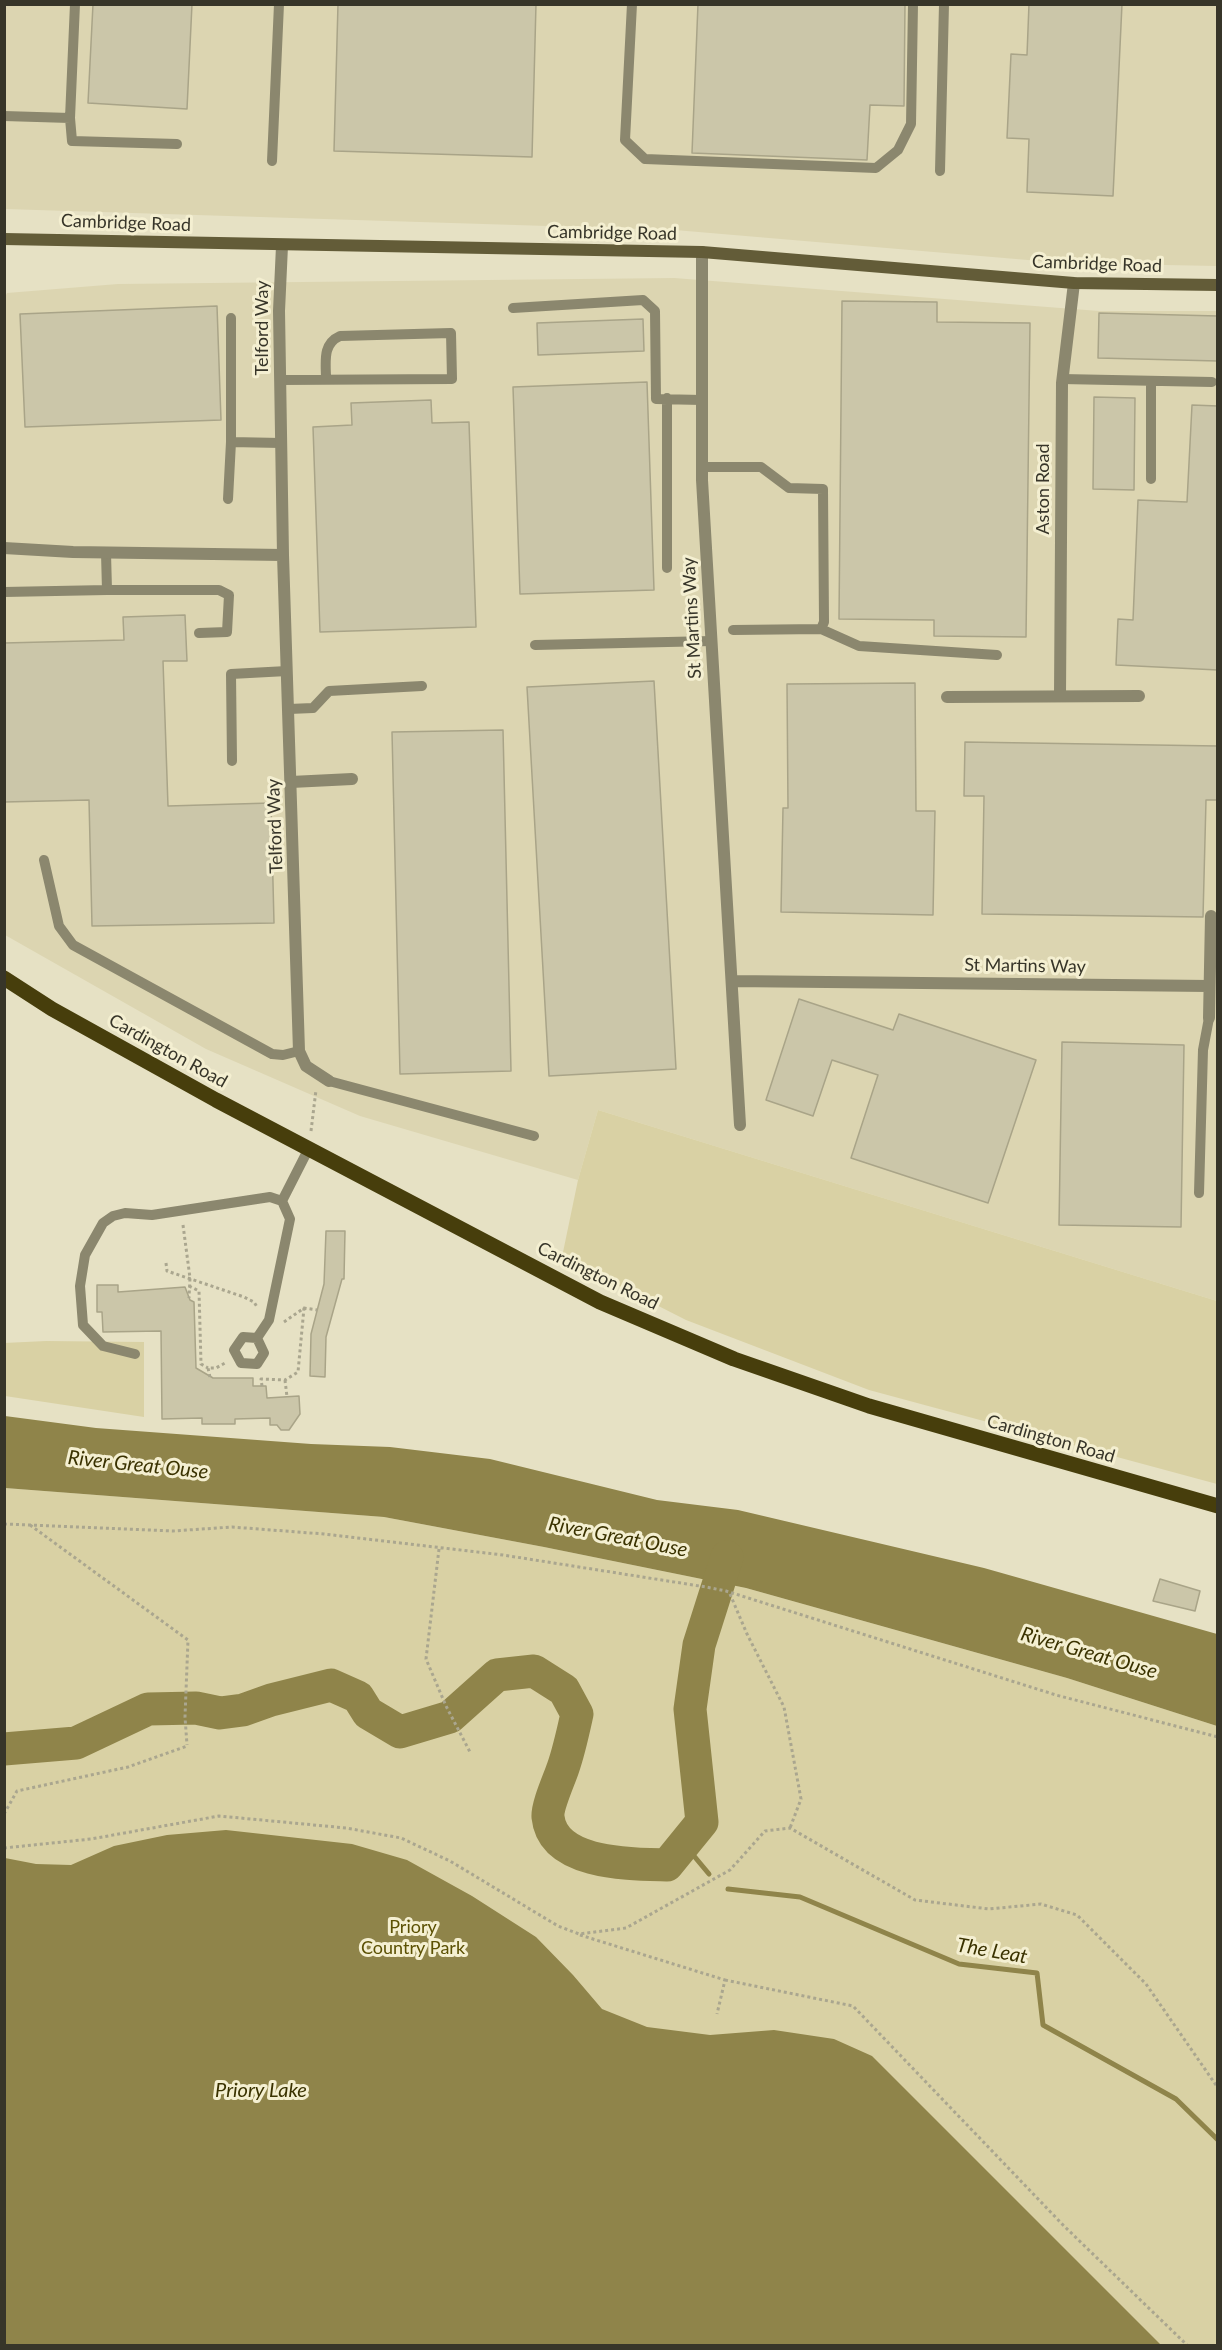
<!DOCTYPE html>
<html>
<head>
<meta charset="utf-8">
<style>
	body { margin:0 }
	#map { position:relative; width:1222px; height:2350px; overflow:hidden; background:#e6e1c4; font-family:Lato,sans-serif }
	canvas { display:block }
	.frame { position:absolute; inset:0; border:6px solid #373529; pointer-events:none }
</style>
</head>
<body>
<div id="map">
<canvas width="1222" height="2350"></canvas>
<div class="frame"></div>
</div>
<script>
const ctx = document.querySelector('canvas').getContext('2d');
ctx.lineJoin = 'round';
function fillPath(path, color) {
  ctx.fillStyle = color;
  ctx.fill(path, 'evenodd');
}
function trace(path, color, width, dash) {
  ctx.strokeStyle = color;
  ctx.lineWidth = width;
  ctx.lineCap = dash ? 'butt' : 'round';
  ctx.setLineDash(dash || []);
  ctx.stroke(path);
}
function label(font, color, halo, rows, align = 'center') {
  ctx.font = font + ' Lato,sans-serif';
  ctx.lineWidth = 6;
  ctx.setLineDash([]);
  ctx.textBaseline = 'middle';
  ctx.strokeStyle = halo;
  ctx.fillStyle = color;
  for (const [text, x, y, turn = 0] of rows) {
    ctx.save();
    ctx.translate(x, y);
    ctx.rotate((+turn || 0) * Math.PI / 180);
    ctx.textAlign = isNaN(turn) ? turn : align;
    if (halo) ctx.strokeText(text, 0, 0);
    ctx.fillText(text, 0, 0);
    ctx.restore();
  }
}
const built = new Path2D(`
	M5,5H1217V266L1063,263L675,230L5,209Z
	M674,278L1099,311H1217V1301L598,1110L578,1180L360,1116L206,1049L5,935L4,299L7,293L118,284Z`);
const green = new Path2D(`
	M598,1110L1217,1301V1484L869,1390L686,1320L562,1257L578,1180Z
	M46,1341L144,1342V1417L5,1396L4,1343Z
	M5,1488L384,1517L544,1547L746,1588L1067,1678L1217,1726V2345H5Z`);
const water = new Path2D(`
	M5,1416L96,1428L311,1444L390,1447L490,1459L657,1500L738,1510L984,1568L1217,1634V1726L1067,1678L746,1588L544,1547L384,1517L5,1488Z
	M226,1830L352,1844L407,1860L472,1896L536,1937L573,1975L602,2009L647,2027L710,2035L774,2030L834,2039L872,2056L1161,2345H5V1858L36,1864L71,1865L114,1846L167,1835Z`);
const stream = new Path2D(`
	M684,1844L709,1874
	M728,1889L800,1897L959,1964L1037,1973L1043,2025L1176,2099L1218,2140`);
const river = new Path2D(`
	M4,1749L76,1743L148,1709L196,1708L220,1713L243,1710L271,1700L331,1685L358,1697L368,1713L400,1732L450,1717L497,1675L534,1671L564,1690L577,1714C573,1732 569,1751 563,1768C559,1780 547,1806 548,1817C553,1865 631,1864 667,1865L702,1822L690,1709L699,1645L727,1557`);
const building = new Path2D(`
	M93,4H192L187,109L88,103Z
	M338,4H536L532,157L334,151Z
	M698,4H905L904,106L870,105L867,160L692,153Z
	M1029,4H1122L1113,196L1027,192L1029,139L1007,138L1011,54L1027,55Z
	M842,301L937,302V322L1030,323L1026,637L934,636V620L839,619Z
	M217,306L221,420L25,427L20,314Z
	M1099,313L1218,316V361L1098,358Z
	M643,319L644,351L538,355L537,323Z
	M647,382L654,590L520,594L513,387Z
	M1094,397L1135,398L1134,490L1093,489Z
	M431,400L432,423L469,422L476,627L320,632L313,427L352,425L351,403Z
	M1192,405L1218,406V670L1116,665L1118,619L1133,620L1138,500L1187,502Z
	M185,615L187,661H163L168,806L271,803L274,923L92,926L89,800L4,802V643L124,640L123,617Z
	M654,681L676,1069L549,1076L527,687Z
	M915,683L916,811H935L933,915L781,912L783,808H788L787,684Z
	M503,730L511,1071L400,1074L392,732Z
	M965,742L1218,746V800H1206L1203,917L982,914L984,796H964Z
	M799,999L893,1030L899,1014L1036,1060L988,1203L851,1158L878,1075L832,1060L813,1116L766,1100Z
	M1062,1042L1184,1045L1181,1227L1059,1225Z
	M326,1231H345L344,1279H342L326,1337L325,1377L310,1376L311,1334L324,1284Z
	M97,1285H118V1292L185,1287L190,1300L194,1302L196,1368L213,1378H253V1386H266L267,1398L299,1396L300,1414L289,1430H281L277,1425H270V1418L235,1419V1424H202V1418L162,1419L161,1331L103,1332L102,1312H97Z
	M1160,1579L1200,1591L1195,1611L1153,1601Z`);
const path = new Path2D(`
	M311,1131L316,1090
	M183,1225L190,1278L189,1298
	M166,1263L167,1271L244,1297L254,1302L257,1307
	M189,1286L199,1291L201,1364L208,1368
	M284,1322L304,1308L317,1310
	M210,1377L208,1368H216L225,1363
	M285,1380L287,1397
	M262,1386L261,1379L285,1380L298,1372L304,1308
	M4,1524L173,1531L232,1527L324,1534L503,1555L706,1587L726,1591L1056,1695L1218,1737
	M30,1525L188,1640L185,1717L187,1745
	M439,1549L426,1659L446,1706L470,1752
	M730,1594L747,1634L784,1707L801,1799L790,1828
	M4,1814L17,1791L128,1767L187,1746
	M4,1848L91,1839L219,1816L346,1828L401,1838L450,1861L558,1926L579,1934L626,1928L730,1870L765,1831L790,1828L915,1900L989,1909L1041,1904L1077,1915L1146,1984L1218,2088
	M580,1935L725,1980L717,2014
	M725,1980L853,2006L1064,2226L1188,2346`);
const lane = new Path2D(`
	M75,4L70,118L72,141L177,144
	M632,4L625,140L645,159L876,168L898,150L911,124L913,4
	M4,116L70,118
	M272,161L279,4
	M940,171L944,4
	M513,308L643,300L655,311L656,399L702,400
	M231,318V442
	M1062,379L1212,382
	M280,380L452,379L451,333L340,336C322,344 326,362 326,379
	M703,467H761L789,488L823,489L824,622L821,629L733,630
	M1151,479V381
	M228,499L231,442L281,443
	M106,553L107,590H219L229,595L227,632L199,633
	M667,568V398
	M4,592L107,590
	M821,629L859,646L997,655
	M535,645L712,641
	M289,709L313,708L329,691L422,686
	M232,761L231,674L287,671
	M44,860L59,926L73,945L272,1054L283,1055L299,1051
	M329,1081L534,1136
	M1199,1193L1203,1050L1209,1018
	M243,1337L257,1338L264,1353L257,1364L241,1363L234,1350Z
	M257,1338L269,1320L290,1219L282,1201L309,1148
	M135,1354L103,1346L83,1325L80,1286L85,1255L103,1223L113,1216L125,1213L152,1215L270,1197L282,1201`);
const street = new Path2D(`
	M282,246L279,311L283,555L299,1051L306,1066L329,1081
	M702,252V480L740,1125
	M4,548L73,552L283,555
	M1060,695L1062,383L1074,283
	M947,697L1139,696
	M291,782L352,779
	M732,981L1209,986
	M1209,1018L1211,916`);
const secondary = new Path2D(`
	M4,239L702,252L1074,283L1218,285`);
const primary = new Path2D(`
	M4,978L52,1009L216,1100L600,1302L734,1359L869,1406L1218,1506`);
const streetNames = [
	["Cambridge Road",126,223,2],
	["Cambridge Road",612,233,1],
	["Cambridge Road",1097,264,2],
	["Telford Way",262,328,-90],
	["Aston Road",1043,489,-90],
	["St Martins Way",692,618,-93],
	["Telford Way",275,826,-92],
	["St Martins Way",1025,966,1],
	["Cardington Road",168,1051,29],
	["Cardington Road",598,1276,26],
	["Cardington Road",1051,1439,16]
];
const parkNames = [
	["Priory",413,1927],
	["Country Park",413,1948]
];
const waterNames = [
	["River Great Ouse",138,1465,6],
	["River Great Ouse",618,1537,11],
	["River Great Ouse",1089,1653,16],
	["The Leat",992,1951,10],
	["Priory Lake",261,2091]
];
fillPath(built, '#dcd5b1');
fillPath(green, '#d9d1a4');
fillPath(water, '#8f844a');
trace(stream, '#8f844a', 5);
trace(river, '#8f844a', 33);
fillPath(building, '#cbc6a9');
trace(building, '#a9a488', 1.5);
trace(path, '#aaa68f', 3, [3, 3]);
trace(lane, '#8b876e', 10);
trace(street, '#8b876e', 12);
trace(secondary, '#635c38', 12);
trace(primary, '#473e0c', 15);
label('18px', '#373529', '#f4efd1', streetNames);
label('18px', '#5b5003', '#f4efd1', parkNames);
label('italic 20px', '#3a3200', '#f4efd1', waterNames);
</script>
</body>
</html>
